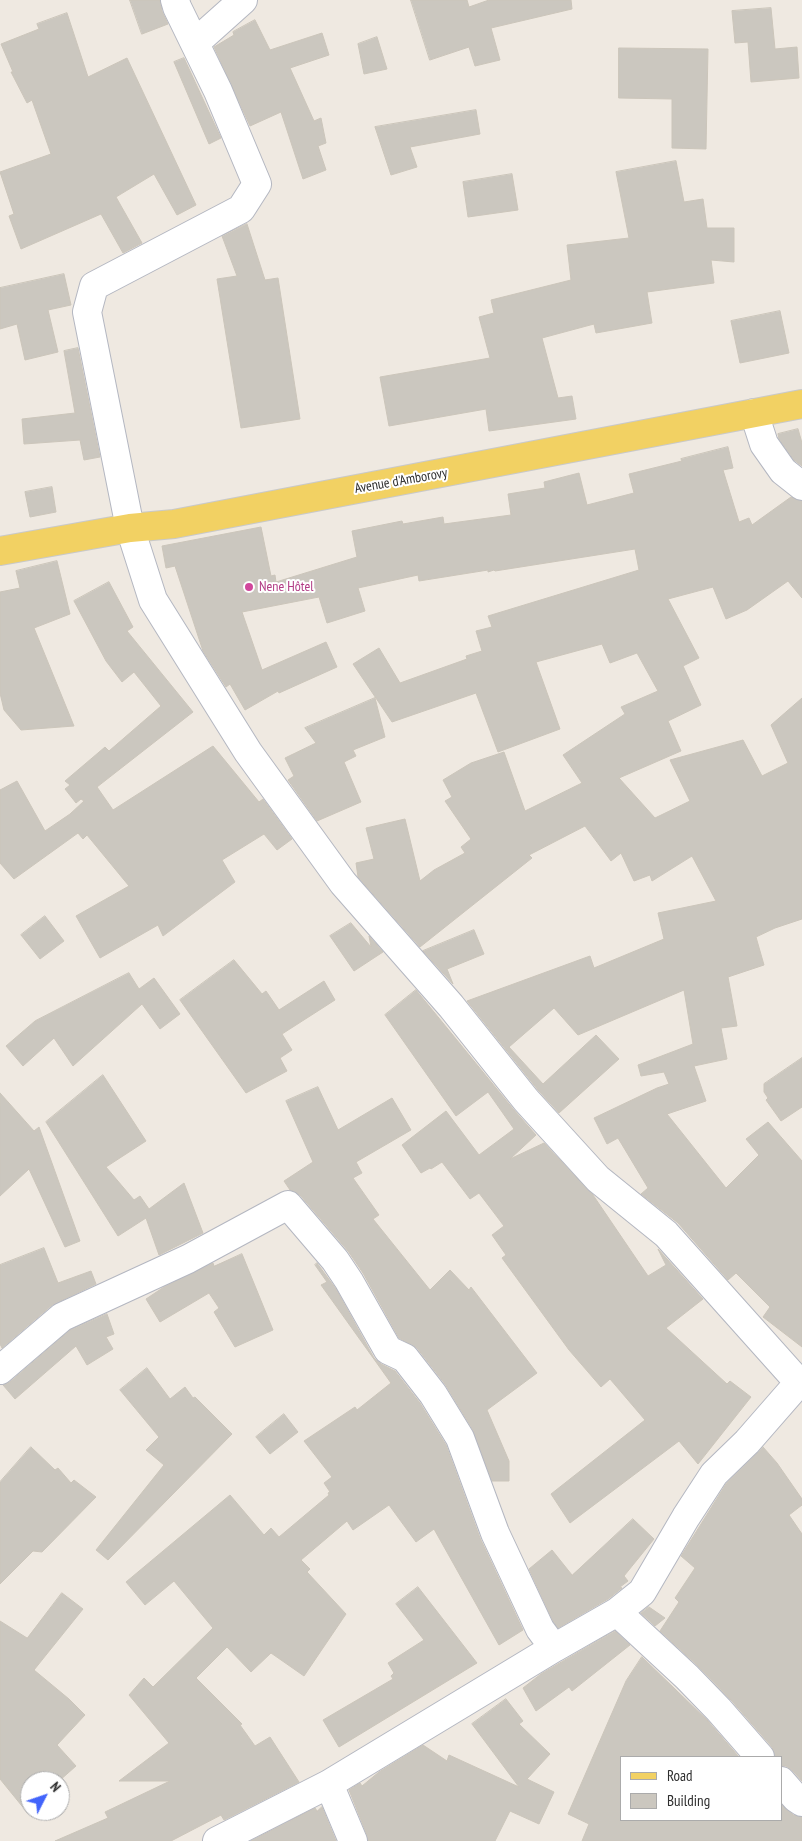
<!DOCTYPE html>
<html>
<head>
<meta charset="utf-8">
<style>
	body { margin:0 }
	#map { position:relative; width:802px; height:1841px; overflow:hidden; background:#efe9e1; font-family:"PT Sans Narrow",sans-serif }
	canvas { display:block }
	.legend { position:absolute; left:620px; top:1756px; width:162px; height:65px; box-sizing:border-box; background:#fff; border:1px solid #ababab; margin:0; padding:6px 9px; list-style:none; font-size:15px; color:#2e2e2e }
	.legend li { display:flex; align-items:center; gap:10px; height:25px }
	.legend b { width:25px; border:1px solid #ababab }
	.north { position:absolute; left:20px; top:1771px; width:50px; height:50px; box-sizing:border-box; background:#fff; border:1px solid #ababab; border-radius:50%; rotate:49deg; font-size:14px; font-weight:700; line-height:20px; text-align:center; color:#2e2e2e }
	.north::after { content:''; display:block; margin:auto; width:18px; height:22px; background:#4264fb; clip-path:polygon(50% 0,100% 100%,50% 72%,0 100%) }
</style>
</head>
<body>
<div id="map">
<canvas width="802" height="1841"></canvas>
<ul class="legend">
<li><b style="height:6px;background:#f2d163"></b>Road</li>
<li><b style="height:14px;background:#cbc7bf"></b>Building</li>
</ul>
<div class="north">N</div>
</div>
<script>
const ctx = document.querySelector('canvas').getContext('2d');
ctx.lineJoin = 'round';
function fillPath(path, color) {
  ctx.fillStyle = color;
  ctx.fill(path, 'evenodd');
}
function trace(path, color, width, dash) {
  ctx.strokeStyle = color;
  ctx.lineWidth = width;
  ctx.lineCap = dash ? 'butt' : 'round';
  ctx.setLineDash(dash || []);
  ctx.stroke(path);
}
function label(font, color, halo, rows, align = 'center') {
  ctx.font = font + ' "PT Sans Narrow",sans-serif';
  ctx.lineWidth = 4;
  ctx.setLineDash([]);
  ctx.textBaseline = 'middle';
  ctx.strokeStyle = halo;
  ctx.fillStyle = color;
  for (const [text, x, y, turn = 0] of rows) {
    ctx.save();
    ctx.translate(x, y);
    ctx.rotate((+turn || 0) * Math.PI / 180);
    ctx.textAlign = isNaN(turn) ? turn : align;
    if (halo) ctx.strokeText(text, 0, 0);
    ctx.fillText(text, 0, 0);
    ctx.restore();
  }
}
const building = new Path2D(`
	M130,0H160L162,11L168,24L142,34Z
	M411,0H467L469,7L489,0H571L572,9L491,28L500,60L475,66L469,47L430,60Z
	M771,8L775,49L797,47L799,78L751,82L748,42L735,43L732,11Z
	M67,13L88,77L127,58L196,205L177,215L154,174L116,197L142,243L123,253L101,214L21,249L9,216L14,214L0,172L51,154L32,100L27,103L11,72H13L1,44L39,29L37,24Z
	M255,20L270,50L322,33L329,55L290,68L314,121L321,118L326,143L318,146L326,170L303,179L281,112L250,126L214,47L234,35L233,32Z
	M377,37L387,69L364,74L358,44Z
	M619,48L708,49L706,149L672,148V99L619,98Z
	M184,58L221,138L209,144L174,62Z
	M476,110L480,134L410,147L417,167L391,175L375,127Z
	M676,161L684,202L703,199L707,228H734V262L711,260L714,283L647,292L652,323L596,333L594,324L542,338L558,398L572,396L576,419L489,431L486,409L389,426L380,377L490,358L479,317L494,313L491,300L571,280L567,245L629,238L616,172Z
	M512,174L518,210L468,217L463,182Z
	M247,224L265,280L278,278L300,419L241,428L217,279L237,276L222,236Z
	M64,274L71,305L48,310L58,352L25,360L17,324L0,329V288Z
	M780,311L789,353L740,363L731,321Z
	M78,348L100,457L84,460L80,440L24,444L22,419L75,413L64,351Z
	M798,429L802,443V466L794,460L779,439L778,434Z
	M728,447L733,468L723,470L739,522L749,518L752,525L791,497L802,501V598L788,581L747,610L726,619L713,587L668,599L699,658L683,666L701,705L668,721L681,751L619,778L655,818L690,801L670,760L743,740L762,776L788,763L771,725L802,698V919L775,928L756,937L764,965L728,977L737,1026L721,1028L727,1059L694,1066L706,1101L667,1114L726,1188L759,1155L746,1139L768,1122L802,1161V1347L763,1317L770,1307L736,1273L728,1280L678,1223L641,1194L648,1188L618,1138L607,1144L594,1118L657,1088L669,1084L664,1072L641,1076L638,1065L693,1044L684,990L578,1035L554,1008L509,1047L543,1084L596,1035L619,1059L559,1113L538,1090L467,1001L590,956L594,968L664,939L658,913L716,901L692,856L652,881L650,875L634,881L621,853L611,861L585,826L529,855L532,858L420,947L358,877L356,863L374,859L366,828L405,819L420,881L434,870L465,853L461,847L471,839L445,801L452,797L443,780L471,763L504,752L525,811L582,783L563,755L625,714L621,707L658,691L637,653L610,663L602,644L536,662L560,729L498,752L476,693L392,722L353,664L379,648L400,683L467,659L466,656L482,651L476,631L492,627L488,616L639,570L635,549L495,571L494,570L488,572V570L419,581L418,575L358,588L365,611L327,623L319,597L242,612L262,670L326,642L337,667L279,693L278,691L245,710L230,684L226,687L203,651L175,566L166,568L162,546L261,527L271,576L275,575L276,582L357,557L352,531L402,521L403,524L443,517L444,524L511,515L508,494L545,488L544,482L579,473L587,505L634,493L629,474L682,461L681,459Z
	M52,487L56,512L30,517L25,492Z
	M57,561L70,614L34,628L74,726L21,730L4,710L0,693V592L20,588L16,571Z
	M109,582L133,627L127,631L193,712L97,787L113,810L213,746L259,802L263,799L292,839L277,850L264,834L222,860L235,882L163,936L158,925L100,958L76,916L129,886L87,835L83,839L78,833L14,879L0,863V790L17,781L45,831L70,814L84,801L81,799L76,803L65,789L70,785L65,781L105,747L109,751L161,706L134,672L122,682L106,661L74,601Z
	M375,698L385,737L353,750L356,756L344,762L361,802L317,821L288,780L294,776L285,758L316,743L305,728Z
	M45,916L64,941L40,959L21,935Z
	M351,923L371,947L369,936L383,952L354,971L330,936Z
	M474,930L484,954L447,969L453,984L423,951Z
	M234,960L262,994L266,991L279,1010L324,981L335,1000L282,1034L292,1050L280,1058L287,1071L246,1093L180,1000Z
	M129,973L139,989L154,978L180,1014L160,1029L142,1004L73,1066L54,1038L23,1066L6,1046L35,1021Z
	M416,990L514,1110L536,1135L510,1159L544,1143L593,1195L648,1276L666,1265L658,1249L703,1299L666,1328L727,1384L730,1381L751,1397L698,1464L679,1441L570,1523L551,1494L645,1420L610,1379L601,1387L569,1350L502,1258L506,1255L492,1235L504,1226L479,1193L470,1199L442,1162L431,1169L430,1168L421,1173L402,1145L446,1111L479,1155L514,1129L488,1092L456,1116L385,1015Z
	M802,1058V1107L781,1121L766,1100L768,1098L764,1092V1084Z
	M103,1075L146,1141L106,1167L134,1200L140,1196L149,1209L184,1183L203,1233L159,1255L146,1218L118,1236L46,1122Z
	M318,1087L338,1130L392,1098L411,1130L356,1162L362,1173L353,1178L379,1215L373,1219L430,1290L450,1270L469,1290L471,1287L537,1373L487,1410L509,1461V1481H492L473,1430L445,1384L417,1348L399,1338L363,1273L348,1251L300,1195L290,1190L284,1181L313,1162L286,1101Z
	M0,1093L34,1131L39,1127L80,1241L65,1247L29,1169L0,1196Z
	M44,1248L58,1283L91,1271L96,1284L52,1305L2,1348L0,1344V1265Z
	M242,1254L273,1330L235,1347L214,1312L219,1308L209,1293L160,1322L146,1299L164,1287L213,1263L214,1266Z
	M317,1263L336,1289L374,1358L381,1364L395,1371L420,1403L446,1445L480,1538L523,1630L499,1645L434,1529L416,1542L389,1505L353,1530L347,1521L301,1560L310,1569L307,1572L346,1614L304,1676L271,1653L251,1672L227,1647L196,1678L242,1724L240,1725L255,1746L270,1737L299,1782L224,1820L221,1815L171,1841H55L108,1818L105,1812L170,1781H119L169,1743L129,1695L144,1678L153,1687L213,1628L174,1581L145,1605L126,1582L230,1495L264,1535L271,1528L279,1537L329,1495L328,1493L330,1492L324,1483L332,1477L304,1441L355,1407L357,1410L391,1383L321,1285L327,1282L315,1265Z
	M107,1314L114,1334L106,1337L113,1349L87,1365L76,1346L15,1399L3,1385L10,1382L70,1330Z
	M147,1368L170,1399L185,1387L193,1398L195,1397L232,1434L108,1560L96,1550L164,1465L146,1450L159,1437L120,1390Z
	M284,1414L298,1432L270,1454L256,1437Z
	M31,1447L55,1470L58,1468L71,1483L74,1480L96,1497L42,1552L33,1551L0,1584V1482Z
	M763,1447L777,1463L802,1499V1505L789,1515L802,1534V1781L792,1770L786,1766H781V1757H775L772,1747L731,1700L698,1666L660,1631L679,1602L675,1598L695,1568L681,1556L726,1484Z
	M633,1519L654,1539L624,1576L628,1581L620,1587L622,1588L608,1599L558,1628L553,1621L529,1569L552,1550L572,1575Z
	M418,1587L477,1663L339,1747L323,1720L393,1679L391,1676L394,1673L388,1663L424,1640L396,1604Z
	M62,1593L83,1609L34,1670L69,1699L85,1715L57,1745L76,1766L59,1781H30V1808L26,1811L0,1779V1621L27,1638Z
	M649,1607L665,1618L655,1626L641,1613Z
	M615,1631L630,1645L572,1691L569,1687L536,1711L523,1688L541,1674Z
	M642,1657L708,1721L739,1757H621V1820H781V1804L793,1815L802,1817V1841H582L589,1824L568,1814L626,1681Z
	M506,1699L523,1721L519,1724L550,1754L527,1779L554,1792L539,1824L510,1811L495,1841H368L367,1835L349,1790L360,1783L362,1786L379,1772L423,1745L447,1761L449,1755L519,1787L472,1724Z
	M322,1807L336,1841H251L315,1808L317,1811Z`);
const minor = new Path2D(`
	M175,0L177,7L218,91L257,184L241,209L94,286L87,312L130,528L153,600L248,752L343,883L451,1006L526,1100L598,1179L666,1234L802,1386
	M195,43L243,0
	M754,413L764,444L783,471L802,486
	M0,1370L62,1317L188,1259L288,1205L335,1260L349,1281L388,1350L405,1358L433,1394L460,1438L495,1533L540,1629L554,1648
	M617,1612L687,1677L719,1710L760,1757
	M781,1781L796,1798L802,1802
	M329,1784L353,1841
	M217,1841L329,1784L554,1648L617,1612L642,1592L686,1517L714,1474L747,1442L802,1379`);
const major = new Path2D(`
	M0,551L130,528L174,524L802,404`);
const markers = [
	[249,587,5,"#d1479c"]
];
const streetNames = [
	["Avenue d'Amborovy",401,481,-10]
];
const hotelNames = [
	["Nene Hôtel",259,587]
];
fillPath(building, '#cbc7bf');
trace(building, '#cbc5ba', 1);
trace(minor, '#b4b7c1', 30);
trace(major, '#c9c9c9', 30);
trace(minor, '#fff', 28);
trace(major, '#f2d163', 28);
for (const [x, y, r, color] of markers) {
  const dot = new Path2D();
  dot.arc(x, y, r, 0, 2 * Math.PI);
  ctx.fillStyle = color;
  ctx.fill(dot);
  trace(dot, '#fff', 2);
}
label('14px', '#2e2e2e', '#fff', streetNames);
label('14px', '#b23c85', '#fff', hotelNames, 'left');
</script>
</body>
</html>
